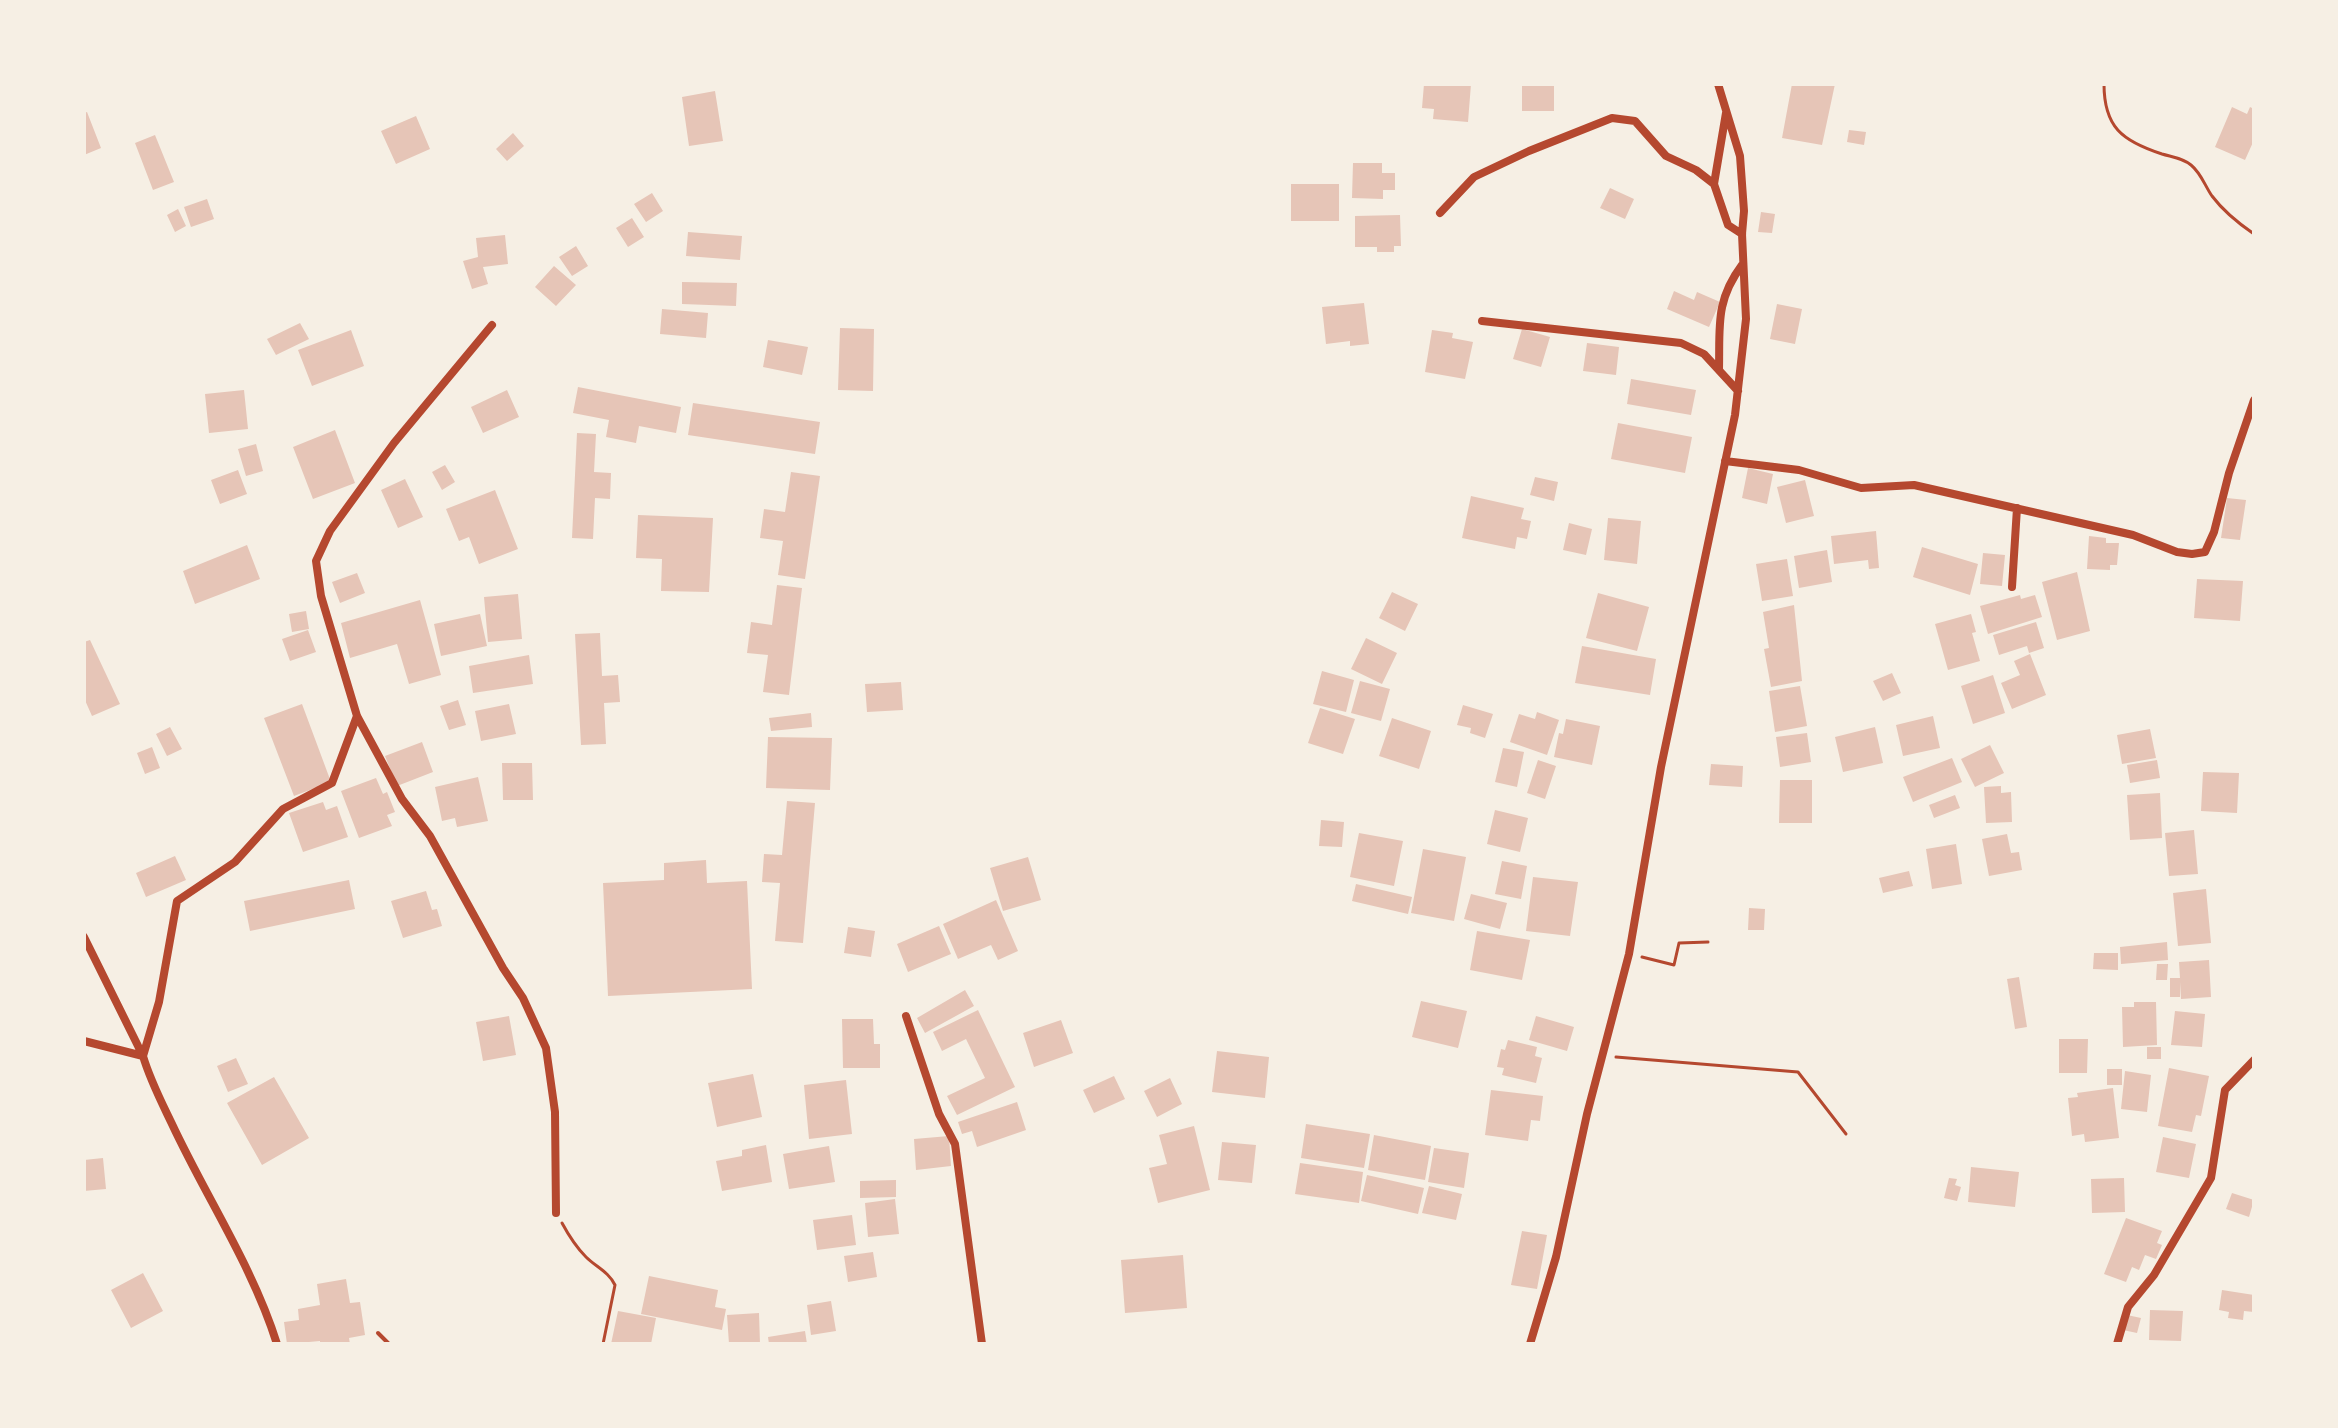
<!DOCTYPE html>
<html>
<head>
<meta charset="utf-8">
<style>
	body { margin:0 }
	#map { position:relative; width:2338px; height:1428px; overflow:hidden; background:#f6efe4; font-family:"Roboto Condensed",sans-serif }
	canvas { display:block }
	.frame { position:absolute; inset:0; border:86px solid #f6efe4; pointer-events:none }
</style>
</head>
<body>
<div id="map">
<canvas width="2338" height="1428"></canvas>
<div class="frame"></div>
</div>
<script>
const ctx = document.querySelector('canvas').getContext('2d');
ctx.lineJoin = 'round';
function fillPath(path, color) {
  ctx.fillStyle = color;
  ctx.fill(path, 'evenodd');
}
function trace(path, color, width, dash) {
  ctx.strokeStyle = color;
  ctx.lineWidth = width;
  ctx.lineCap = dash ? 'butt' : 'round';
  ctx.setLineDash(dash || []);
  ctx.stroke(path);
}
const building = new Path2D(`
	M1424,84H1471L1468,122L1433,119L1434,109L1422,108Z
	M1792,84H1835L1822,145L1782,138Z
	M1522,85H1554V111H1522Z
	M715,91L723,141L689,146L682,97Z
	M2232,107L2247,114L2250,107L2254,109V140L2245,160L2215,147Z
	M87,112L101,148L84,155V113Z
	M416,116L430,149L396,164L381,131Z
	M1849,130L1866,132L1864,145L1847,142Z
	M513,133L524,146L507,161L496,149Z
	M155,135L174,182L153,190L135,143Z
	M1353,163H1382V173H1395V190H1383V199L1352,198Z
	M1291,184H1339V221H1291Z
	M1610,188L1634,199L1625,219L1600,208Z
	M652,193L663,211L646,222L634,204Z
	M207,199L214,219L191,227L184,207Z
	M178,209L186,226L175,232L167,215Z
	M1761,212L1775,214L1772,233L1758,232Z
	M1400,215L1401,246H1394V252H1377V247H1355V216Z
	M632,218L644,237L628,247L616,228Z
	M688,232L742,236L740,260L686,256Z
	M505,235L508,264L483,267L488,284L472,289L463,261L478,257L476,238Z
	M576,246L588,266L572,276L559,257Z
	M554,266L576,285L556,306L535,287Z
	M682,282L737,283L736,306L682,304Z
	M1674,291L1694,300L1697,292L1720,302L1709,327L1667,309Z
	M1364,303L1369,344L1350,346V341L1326,344L1322,307Z
	M1777,304L1802,309L1795,344L1770,339Z
	M662,309L708,313L706,338L660,334Z
	M300,323L309,339L276,355L267,339Z
	M840,328L874,329L873,391L838,390Z
	M1522,329L1550,337L1541,367L1513,359Z
	M351,330L364,366L312,386L298,350Z
	M1432,330L1453,333L1452,338L1473,342L1465,379L1425,372Z
	M768,340L808,347L802,375L763,367Z
	M1587,343L1619,347L1616,375L1583,371Z
	M1631,379L1696,390L1691,415L1627,404Z
	M578,387L681,407L676,433L639,426L636,443L606,437L609,420L573,413Z
	M244,390L248,429L209,433L205,394Z
	M507,390L519,417L483,433L471,407Z
	M693,403L820,422L815,454L688,435Z
	M1618,423L1692,437L1685,473L1611,459Z
	M335,430L355,483L313,499L293,447Z
	M577,433L596,434L594,472L611,473L610,499L595,498L593,539L572,538Z
	M256,444L263,471L246,476L238,449Z
	M445,465L455,482L442,490L432,472Z
	M1748,468L1773,474L1767,504L1742,498Z
	M238,470L247,494L220,504L211,480Z
	M791,472L820,476L805,579L778,575L783,541L760,538L764,509L785,512Z
	M1535,477L1558,482L1554,501L1530,495Z
	M405,479L423,517L398,528L381,490Z
	M1805,480L1814,516L1786,523L1777,487Z
	M495,490L518,549L479,564L469,537L459,541L446,509Z
	M1471,496L1524,508L1521,519L1531,521L1527,539L1517,537L1515,549L1462,538Z
	M2227,498L2246,500L2240,540L2221,538Z
	M638,515L713,518L709,592L661,591L662,559L636,558Z
	M1608,518L1641,521L1637,564L1604,560Z
	M1569,523L1592,529L1586,555L1563,550Z
	M1876,531L1879,568L1869,569L1868,560L1834,564L1831,536Z
	M2089,536L2106,538V543H2119L2117,565H2110V570L2087,569Z
	M247,545L260,579L195,604L183,571Z
	M1922,547L1978,564L1970,595L1913,577Z
	M1827,550L1832,582L1799,588L1794,556Z
	M1983,553L2005,555L2002,586L1980,584Z
	M1787,559L1793,596L1762,601L1756,564Z
	M2077,572L2090,631L2057,640L2042,582Z
	M357,573L365,593L340,603L332,582Z
	M2197,579L2243,581L2240,621L2194,618Z
	M777,585L802,588L789,695L763,692L768,655L747,653L751,622L772,625Z
	M1392,592L1418,604L1405,631L1379,618Z
	M1598,593L1649,607L1637,651L1586,638Z
	M518,594L522,639L488,642L484,597Z
	M2020,595L2021,599L2035,595L2042,617L1988,634L1980,606Z
	M420,600L441,675L409,684L397,644L350,658L341,623Z
	M1794,605L1802,681L1771,687L1764,649L1769,648L1763,612Z
	M306,611L309,629L292,632L289,614Z
	M480,614L487,646L441,656L434,624Z
	M1971,614L1976,632L1972,633L1980,661L1948,670L1935,624Z
	M2036,622L2044,648L2029,653L2027,646L1999,655L1993,635Z
	M308,630L316,652L290,661L282,639Z
	M600,633L602,676L618,675L620,702L604,703L606,744L581,745L575,634Z
	M1366,638L1397,653L1382,684L1351,669Z
	M90,640L120,704L92,716L84,698V642Z
	M1582,646L1656,659L1650,695L1575,683Z
	M2030,654L2046,695L2012,709L2001,683L2020,675L2014,661Z
	M529,655L533,684L473,693L469,666Z
	M1322,671L1354,680L1346,712L1313,704Z
	M1892,673L1901,693L1883,701L1873,681Z
	M1993,675L2005,713L1973,724L1961,686Z
	M1360,681L1390,689L1381,721L1351,713Z
	M901,682L903,710L867,712L865,684Z
	M1800,686L1807,726L1775,732L1769,691Z
	M458,700L466,725L449,730L440,706Z
	M302,704L331,782L294,796L264,718Z
	M509,704L516,734L481,741L475,711Z
	M1463,705L1493,714L1485,738L1470,733L1471,728L1457,725Z
	M1320,708L1355,719L1343,754L1308,743Z
	M1537,712L1559,720L1547,755L1510,742L1519,714L1535,719Z
	M811,713L812,727L771,731L769,718Z
	M1933,716L1940,748L1903,756L1896,725Z
	M1392,718L1431,731L1419,769L1379,756Z
	M1566,719L1600,726L1592,765L1554,757L1559,733L1563,734Z
	M170,727L182,749L167,756L156,734Z
	M1875,727L1883,763L1843,772L1835,737Z
	M2150,729L2156,758L2122,764L2117,735Z
	M1807,733L1811,762L1780,767L1776,737Z
	M768,737L832,738L830,790L766,788Z
	M422,742L433,772L397,786L385,756Z
	M1990,745L2004,773L1975,787L1961,759Z
	M152,747L160,768L145,774L137,753Z
	M1503,748L1524,752L1517,787L1495,782Z
	M1952,758L1962,782L1913,802L1903,777Z
	M1538,760L1556,766L1545,799L1527,793Z
	M2157,760L2160,778L2130,783L2127,765Z
	M502,763H532L533,800H503Z
	M1711,764L1743,766L1742,787L1709,785Z
	M2203,772L2239,773L2237,813L2201,811Z
	M478,777L488,821L457,827L455,818L442,821L435,787Z
	M376,778L383,794L387,792L395,812L387,815L392,826L359,838L341,791Z
	M1780,780H1812V823H1779Z
	M2001,786V793L2011,792L2012,822L1986,823L1984,787Z
	M2160,793L2162,838L2130,840L2127,795Z
	M1955,795L1960,808L1934,818L1929,805Z
	M787,801L815,803L803,943L775,941L780,883L762,882L764,854L782,855Z
	M323,802L326,810L337,806L348,837L303,852L289,813Z
	M1495,810L1528,818L1520,852L1487,844Z
	M1321,820L1344,822L1342,847L1319,846Z
	M2194,830L2198,874L2169,876L2165,833Z
	M1359,833L1403,841L1394,886L1350,877Z
	M2007,834L2011,853L2019,852L2022,870L1989,876L1982,839Z
	M1956,844L1962,884L1932,889L1926,849Z
	M1423,849L1466,857L1454,921L1411,913Z
	M175,856L186,880L146,897L136,873Z
	M1028,857L1041,900L1003,911L990,868Z
	M706,860L707,883L747,881L752,989L608,996L603,883L664,880V863Z
	M1502,861L1527,866L1521,899L1495,894Z
	M1909,871L1913,886L1883,893L1879,878Z
	M1533,877L1578,882L1570,936L1526,931Z
	M349,880L355,909L250,931L244,901Z
	M1356,884L1412,897L1408,914L1352,901Z
	M2206,889L2211,943L2178,946L2173,893Z
	M426,891L432,910L437,909L442,926L403,938L391,901Z
	M1471,894L1507,903L1500,929L1464,919Z
	M996,900L1018,951L998,960L991,945L958,959L943,924Z
	M1749,908L1765,909L1764,930H1748Z
	M939,926L951,954L908,972L897,944Z
	M848,927L875,931L871,957L844,953Z
	M1477,931L1530,940L1522,980L1470,970Z
	M2167,942L2168,960L2121,964L2120,947Z
	M2094,953H2118V970L2093,969Z
	M2209,960L2211,997L2181,999L2180,982V997H2170V978H2180L2179,962Z
	M2157,964H2168L2167,980H2156Z
	M2019,977L2027,1027L2015,1029L2007,979Z
	M965,990L974,1006L925,1033L917,1018Z
	M1421,1001L1467,1011L1458,1048L1412,1037Z
	M2134,1002H2156L2157,1045L2123,1047L2122,1007H2134Z
	M978,1010L1015,1087L957,1115L947,1096L985,1078L966,1039L942,1051L933,1032Z
	M2175,1011L2205,1014L2202,1047L2171,1045Z
	M509,1016L516,1055L483,1061L476,1022Z
	M1536,1016L1574,1027L1567,1051L1529,1040Z
	M842,1019H873L874,1044H880V1068H843Z
	M1061,1020L1073,1053L1034,1067L1023,1033Z
	M2059,1039H2088L2087,1073H2059Z
	M1508,1040L1537,1047L1535,1056L1542,1058L1536,1083L1502,1075L1504,1068L1497,1067L1501,1049L1505,1050Z
	M2147,1047H2161V1059H2147Z
	M1217,1051L1269,1057L1265,1098L1212,1092Z
	M236,1058L248,1084L228,1092L217,1066Z
	M2169,1068L2209,1076L2201,1116L2196,1115L2192,1132L2158,1126Z
	M2107,1069H2122V1085H2107Z
	M2125,1071L2151,1075L2147,1112L2121,1109Z
	M753,1074L762,1117L717,1127L708,1083Z
	M1114,1076L1125,1099L1094,1113L1083,1090Z
	M274,1077L309,1138L262,1165L227,1103Z
	M1170,1078L1182,1104L1157,1117L1144,1091Z
	M846,1080L852,1134L809,1139L804,1085Z
	M2113,1088L2119,1138L2085,1142L2084,1134L2072,1136L2068,1098L2078,1097L2077,1093Z
	M1491,1090L1543,1096L1540,1121L1531,1120L1528,1141L1485,1135Z
	M1017,1102L1026,1130L977,1147L972,1131L962,1134L958,1122Z
	M1306,1124L1370,1134L1364,1168L1301,1158Z
	M1194,1126L1210,1190L1158,1203L1149,1168L1167,1164L1159,1135Z
	M1374,1135L1431,1146L1425,1180L1368,1170Z
	M949,1136L951,1166L916,1170L914,1139Z
	M2163,1137L2196,1144L2189,1178L2156,1172Z
	M1222,1142L1256,1145L1252,1183L1218,1180Z
	M766,1145L772,1182L722,1191L716,1161L742,1156V1150Z
	M829,1146L835,1182L789,1189L783,1154Z
	M1434,1148L1469,1153L1464,1188L1428,1182Z
	M103,1158L106,1189L84,1191V1160Z
	M1300,1163L1363,1172L1359,1203L1295,1194Z
	M1971,1167L2019,1172L2015,1207L1968,1202Z
	M1367,1175L1424,1188L1418,1214L1361,1201Z
	M1949,1178L1957,1179L1955,1185L1961,1187L1957,1201L1944,1198Z
	M2124,1178L2125,1212L2092,1213L2091,1179Z
	M896,1180V1197L860,1198V1181Z
	M1429,1186L1462,1194L1456,1220L1422,1213Z
	M2232,1193L2254,1200L2249,1217L2226,1209Z
	M895,1199L899,1234L868,1237L865,1203Z
	M852,1215L856,1245L817,1250L813,1220Z
	M2126,1218L2162,1231L2157,1243L2162,1245L2156,1259L2145,1255L2139,1270L2132,1267L2126,1282L2104,1274Z
	M1522,1231L1547,1235L1537,1289L1511,1285Z
	M873,1252L877,1277L848,1282L844,1256Z
	M1183,1255L1187,1308L1125,1313L1121,1260Z
	M143,1273L163,1311L131,1328L111,1290Z
	M649,1276L718,1290L715,1307L726,1309L722,1330L641,1314Z
	M346,1279L350,1303L360,1302L365,1335L349,1338L350,1344H320V1341L287,1344L284,1322L299,1320L298,1309L320,1305L317,1284Z
	M2222,1290L2254,1295V1312L2244,1311L2243,1320L2228,1318L2229,1312L2219,1310Z
	M831,1301L836,1331L811,1335L807,1305Z
	M2150,1310L2183,1311L2181,1341L2149,1340Z
	M618,1311L656,1318L651,1344H611Z
	M759,1313L760,1344H729L727,1315Z
	M2127,1315L2141,1318L2137,1333L2123,1330Z
	M805,1331L807,1344H769L768,1337Z`);
const path = new Path2D(`
	M2104,84C2104,127 2122,141 2162,154C2172,157 2183,158 2191,165C2201,173 2205,186 2212,196C2224,212 2238,223 2254,234
	M1642,957L1674,965L1679,943L1708,942
	M1616,1057L1798,1072L1846,1134
	M562,1223C569,1236 576,1247 586,1257C596,1267 609,1272 615,1285L603,1344`);
const service = new Path2D(`
	M378,1333L389,1344`);
const minor = new Path2D(`
	M1726,113L1714,184L1728,225L1742,234
	M1440,213L1474,177L1529,151L1612,118L1635,121L1666,156L1696,170L1714,184
	M1482,321L1681,343L1704,354L1738,391
	M492,325L394,443L330,531L316,561L321,596L357,716L402,799L430,836L503,968L523,998L546,1048L555,1112L556,1213
	M1719,369C1720,327 1715,301 1742,265
	M1725,461L1799,470L1861,488L1914,485L2133,535L2177,552L2192,554L2205,552L2214,532L2229,473L2254,400
	M2012,587L2017,508
	M84,937L143,1056C150,1080 161,1101 172,1124C206,1197 253,1267 277,1344
	M906,1016L939,1114L955,1144L982,1344
	M84,1041L143,1056L159,1002L177,901L235,862L283,809L332,783L357,716
	M1530,1344L1556,1257L1587,1114L1629,954L1661,767L1735,415L1746,319L1742,234L1744,211L1740,156L1718,84
	M2117,1344L2128,1307L2154,1275L2211,1178L2225,1090L2254,1060`);
fillPath(building, '#e6c5b7');
trace(path, '#b5482f', 3);
trace(service, '#b5482f', 4);
trace(minor, '#b5482f', 8);
</script>
</body>
</html>
